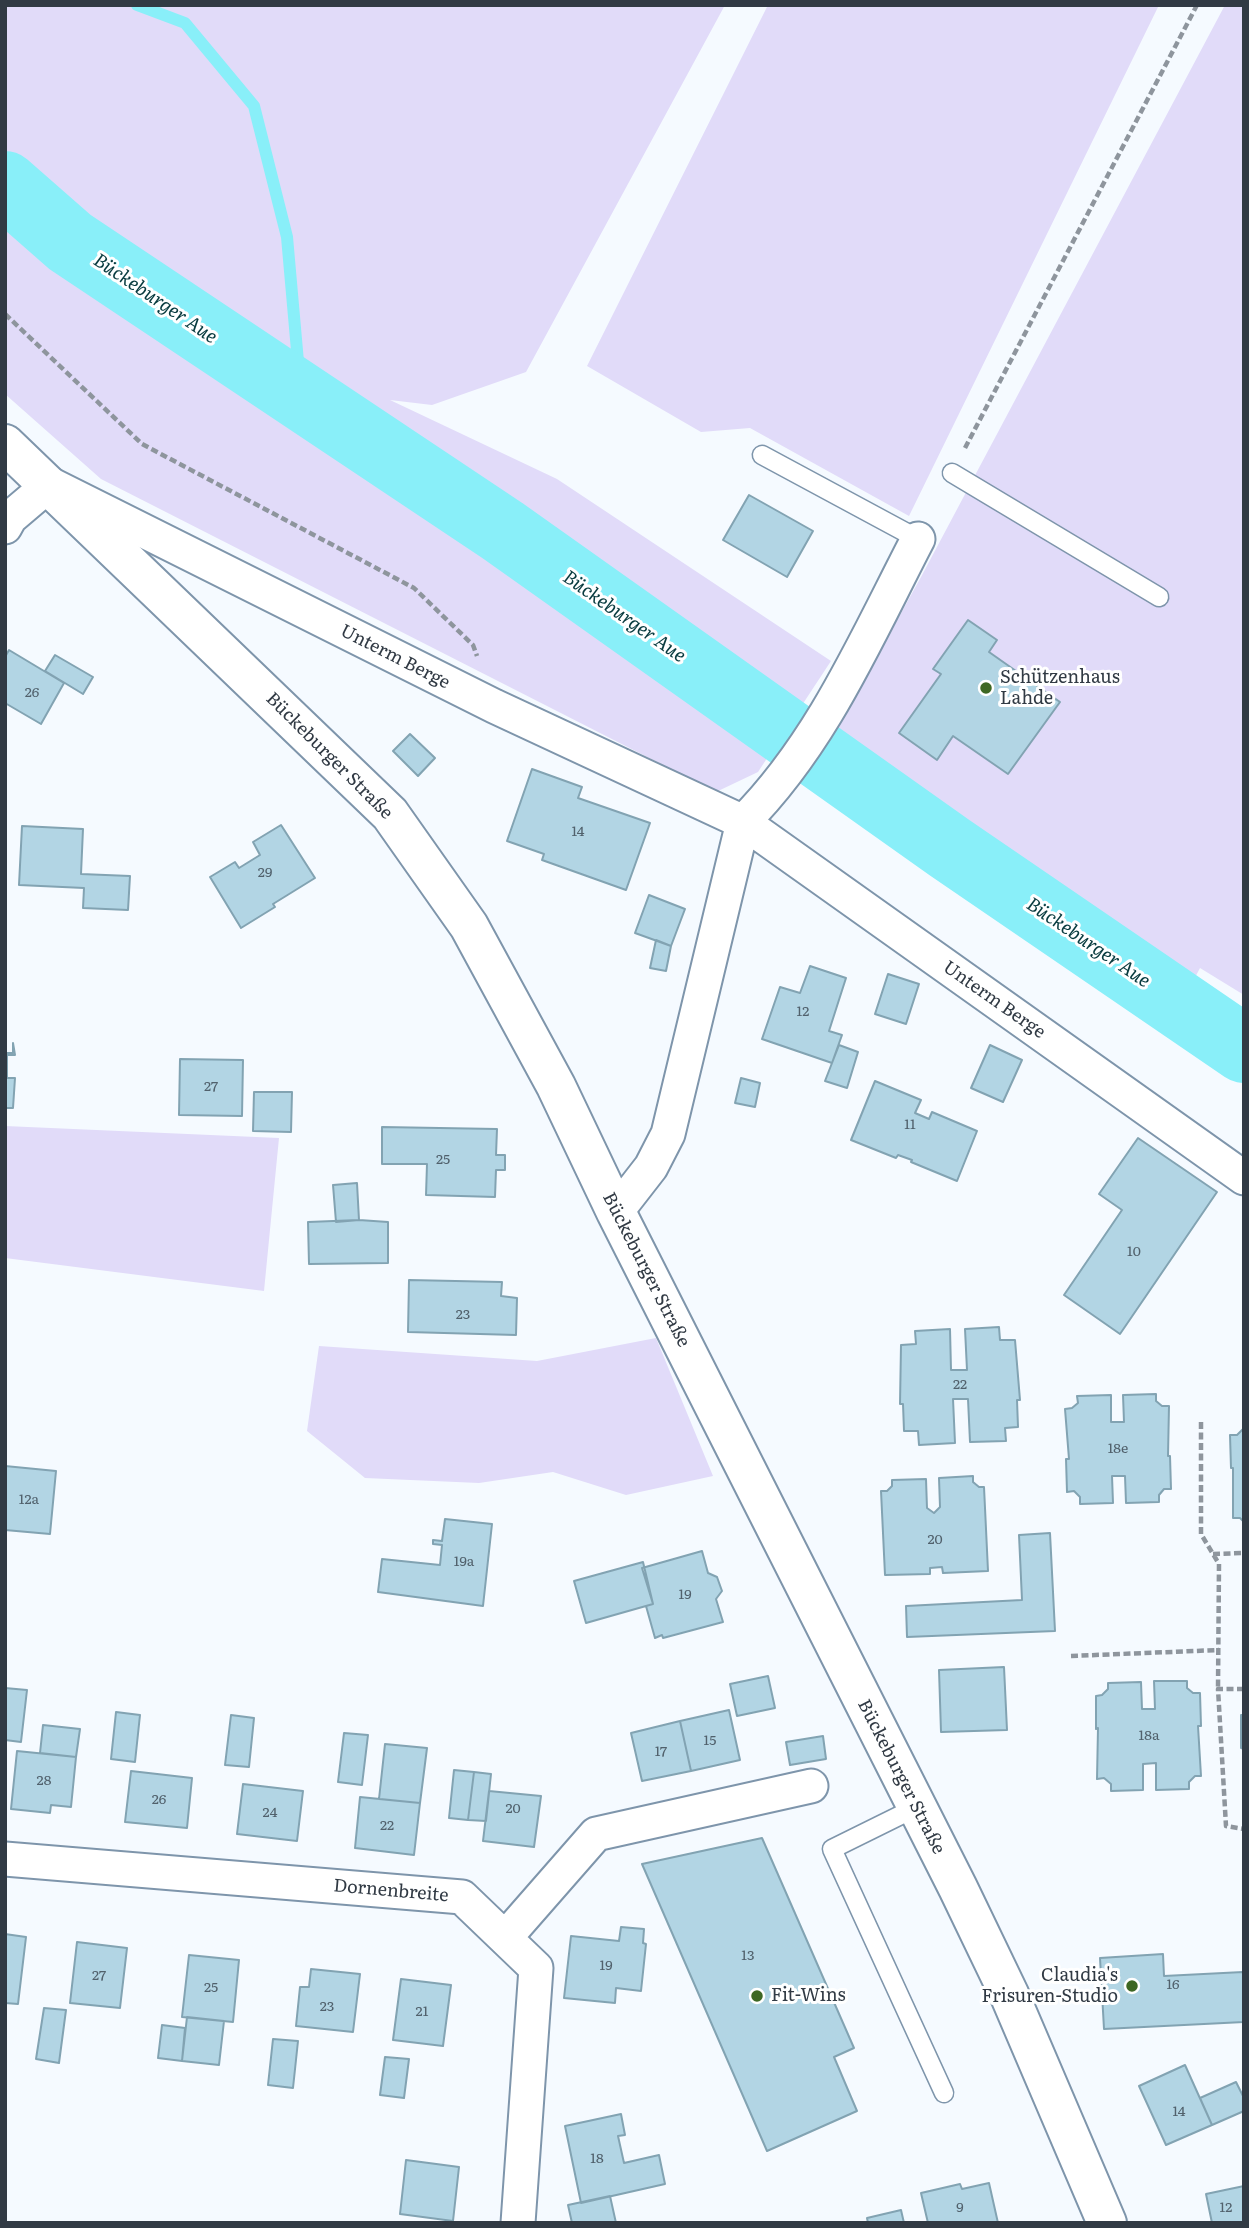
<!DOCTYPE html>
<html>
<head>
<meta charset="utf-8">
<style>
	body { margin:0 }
	#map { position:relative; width:1249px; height:2228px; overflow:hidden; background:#f5faff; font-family:Literata,serif }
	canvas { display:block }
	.frame { position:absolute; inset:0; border:7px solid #313a44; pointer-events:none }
</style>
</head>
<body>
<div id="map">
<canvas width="1249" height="2228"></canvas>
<div class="frame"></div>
</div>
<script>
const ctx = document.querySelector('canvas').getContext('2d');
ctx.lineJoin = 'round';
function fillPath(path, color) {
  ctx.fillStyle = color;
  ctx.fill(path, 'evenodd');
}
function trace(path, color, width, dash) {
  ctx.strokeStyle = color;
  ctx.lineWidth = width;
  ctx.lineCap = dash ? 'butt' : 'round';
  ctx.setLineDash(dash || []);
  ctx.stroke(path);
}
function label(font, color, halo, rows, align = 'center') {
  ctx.font = font + ' Literata,serif';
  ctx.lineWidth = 6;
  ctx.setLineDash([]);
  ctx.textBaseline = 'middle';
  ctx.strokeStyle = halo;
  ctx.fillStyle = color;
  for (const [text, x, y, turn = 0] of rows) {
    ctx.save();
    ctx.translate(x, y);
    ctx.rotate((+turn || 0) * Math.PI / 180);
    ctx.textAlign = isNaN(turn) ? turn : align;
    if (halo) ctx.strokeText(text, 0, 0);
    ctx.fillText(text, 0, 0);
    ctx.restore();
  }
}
const green = new Path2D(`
	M5,5H725L526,372L432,405L390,400L557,479L831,661L758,772L716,792L101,479L5,394Z
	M768,5H1159L909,516L750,428L701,432L587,366Z
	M1225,5H1244V995L1200,968L1180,1006L818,750L854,698L921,577Z
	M5,1126L279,1138L264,1291L5,1258Z
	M656,1338L713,1476L626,1495L553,1472L479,1483L365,1478L307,1431L319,1346L537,1361Z`);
const stream = new Path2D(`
	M137,5L185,23L254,106L287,237L301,396`);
const river = new Path2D(`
	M5,185L70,242L503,531L950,848L1244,1049`);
const building = new Path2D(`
	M749,495L813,531L787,577L723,540Z
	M968,620L997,640L989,652L1060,702L1008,774L953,736L937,760L899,733L941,674L933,669Z
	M9,650L64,683L41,724L5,703V657Z
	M55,655L93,677L83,694L45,671Z
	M410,734L435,758L418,776L393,751Z
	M532,769L582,787L578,798L650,823L626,890L542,860L544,854L507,841Z
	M281,825L315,878L273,904L275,907L241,928L210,877L235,862L239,868L260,855L253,842Z
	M22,826L83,829L81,874L130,876L128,910L83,908L84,888L19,885Z
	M649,895L685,909L671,946L635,933Z
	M656,940L671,946L666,971L650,968Z
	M810,966L846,978L829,1031L842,1035L832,1063L762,1039L780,987L800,993Z
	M888,974L919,984L906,1024L875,1014Z
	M13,1043L15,1055H7V1078H15L13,1108H5V1053H13Z
	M839,1045L858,1052L847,1088L825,1081Z
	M990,1045L1022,1060L1003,1102L971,1088Z
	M180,1059L243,1060L242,1116L179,1115Z
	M741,1078L760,1083L755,1107L735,1103Z
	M875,1081L921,1100L915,1113L929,1119L932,1112L977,1131L957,1181L911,1162L912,1160L898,1155L896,1158L851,1140Z
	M254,1092H292L291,1132L253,1131Z
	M382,1127L497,1129L496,1155H505V1170H496L495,1197L426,1195L427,1164H382Z
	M1138,1138L1217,1192L1120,1334L1064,1295L1122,1210L1099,1194Z
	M357,1183L359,1220L336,1222L333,1185Z
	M359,1220L388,1222V1263L309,1264L308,1222Z
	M409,1280L502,1282L501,1296L517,1298L516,1335L408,1332Z
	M999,1327L1000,1340H1015L1020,1400H1017L1018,1427L1005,1428L1006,1441L970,1442L968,1399H953L955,1443L919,1445L918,1431H904L903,1404H900L901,1345L916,1344L915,1331L950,1329L951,1370H967L965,1329Z
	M1156,1394V1401L1162,1406H1169L1168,1456H1170L1171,1489H1164L1159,1495V1502L1126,1503L1125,1476H1112L1113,1503L1080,1504V1497L1074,1491L1067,1492L1066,1459H1069L1065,1409L1072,1408L1078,1403L1077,1396L1111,1395V1422H1124L1123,1395Z
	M1243,1422H1244V1522L1240,1518H1233V1468H1231L1230,1435H1237L1243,1429Z
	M5,1466L56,1471L50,1534L5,1530Z
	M973,1476V1482L979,1487H984L988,1571L943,1573L942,1567L930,1568V1574L885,1575L881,1491H887L892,1486V1480L926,1479L927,1508L934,1513L940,1507L939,1478Z
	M445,1519L492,1524L483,1606L378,1592L382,1559L440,1565L442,1545L433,1544V1540L442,1541Z
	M1050,1533L1055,1631L907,1637L906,1606L1022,1600L1019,1535Z
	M702,1551L708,1573L717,1577L722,1591L716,1599L723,1622L663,1638L662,1635L655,1638L646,1606L653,1604L642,1568Z
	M643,1562L653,1604L586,1623L574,1581Z
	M1004,1667L1007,1730L941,1732L939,1670Z
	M768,1676L775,1708L737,1716L730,1684Z
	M1154,1681H1187V1688L1193,1693H1200L1201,1726H1198L1201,1776H1195L1189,1782V1789L1156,1790V1763L1143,1764V1790L1111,1791V1784L1104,1778L1097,1779L1098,1728L1096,1729V1696L1102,1695L1108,1689V1683L1141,1682L1142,1709H1155Z
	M5,1688L27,1690L21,1742L5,1740Z
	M729,1710L740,1760L691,1771L680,1721Z
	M116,1712L140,1715L135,1762L111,1759Z
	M231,1715L254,1718L249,1767L225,1765Z
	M1241,1715H1244V1749L1241,1748Z
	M680,1721L691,1771L642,1781L631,1733Z
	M43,1725L80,1729L76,1757L40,1753Z
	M344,1733L368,1735L362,1785L338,1782Z
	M823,1736L826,1759L790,1765L786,1742Z
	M385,1744L427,1748L420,1803L379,1799Z
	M17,1751L76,1757L71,1807L51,1805L50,1813L11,1809Z
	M454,1770L474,1772L468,1820L449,1818Z
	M131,1771L192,1778L187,1828L125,1822Z
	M474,1772L491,1774L486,1821L468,1820Z
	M243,1784L303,1791L297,1841L237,1834Z
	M489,1791L541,1796L534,1847L483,1841Z
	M360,1797L420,1803L414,1855L355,1848Z
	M762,1838L854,2048L834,2057L857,2111L767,2151L642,1864Z
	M621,1927L644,1929L643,1943L646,1944L641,1991L616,1988L615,2003L564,1998L571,1936L619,1941Z
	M5,1934L26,1937L18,2004L5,2003Z
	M77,1942L127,1948L120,2008L70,2003Z
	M1163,1954L1164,1976L1243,1972L1244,2022L1104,2029L1100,1958Z
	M189,1955L239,1960L233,2022L182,2017Z
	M311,1969L360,1974L353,2032L296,2026L300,1987H309Z
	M401,1979L451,1985L443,2046L393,2040Z
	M44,2008L66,2010L59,2063L36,2059Z
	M187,2017L224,2021L219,2065L182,2061Z
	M162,2025L185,2028L182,2061L158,2058Z
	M273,2039L298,2041L293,2088L268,2085Z
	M385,2057L409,2059L404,2098L380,2095Z
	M1185,2065L1212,2125L1166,2145L1139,2086Z
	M1236,2082L1244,2098V2111L1212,2125L1200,2098Z
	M621,2114L625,2135L618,2136L624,2163L659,2155L665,2184L581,2203L565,2126Z
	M406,2160L459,2167L453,2221L400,2214Z
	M989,2183L998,2223H928L921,2193L960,2184L962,2189Z
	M1244,2186V2223H1212L1206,2194Z
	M610,2196L616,2223H572L568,2205Z
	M901,2210L904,2223H868L867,2218Z`);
const path = new Path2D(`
	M5,314L142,444L414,588L473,645L477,656
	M965,448L1197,5
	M1201,1422V1534L1219,1564L1218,1689
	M1213,1554L1244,1553
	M1071,1656L1219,1650
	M1244,1689H1218L1226,1826L1244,1829`);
const lane = new Path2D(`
	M762,455L918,539
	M952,473L1159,597
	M917,1807L832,1849L944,2093`);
const street = new Path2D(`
	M5,527L10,518L50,484L494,706L743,822L1244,1178
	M616,1212L651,1167L668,1134L743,822C822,743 867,637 918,539
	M5,1859L462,1897L536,1968L518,2223
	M505,1938L596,1834L811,1786`);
const secondary = new Path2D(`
	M5,444L390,814L469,926L556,1086L616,1212L958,1888L1009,1994L1107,2223`);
const markers = [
	[986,688,7,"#3d6723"],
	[1132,1986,7,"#3d6723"],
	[757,1996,7,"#3d6723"]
];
const numberNames = [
	["26",32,693],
	["14",578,832],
	["29",265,873],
	["12",803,1012],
	["27",211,1087],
	["11",910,1125],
	["25",443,1160],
	["10",1134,1252],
	["23",463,1315],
	["22",960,1385],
	["18e",1118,1449],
	["12a",29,1500],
	["20",935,1540],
	["19a",464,1562],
	["19",685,1595],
	["18a",1149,1736],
	["15",710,1741],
	["17",661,1752],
	["28",44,1781],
	["26",159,1800],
	["20",513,1809],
	["24",270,1813],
	["22",387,1826],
	["13",748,1956],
	["19",606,1966],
	["27",99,1976],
	["16",1173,1985],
	["25",211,1988],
	["23",327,2007],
	["21",422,2012],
	["14",1179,2112],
	["18",597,2159],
	["9",960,2208],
	["12",1226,2208]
];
const streetNames = [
	["Unterm Berge",395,657,27],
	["Bückeburger Straße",329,756,45],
	["Unterm Berge",994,1000,35],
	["Bückeburger Straße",646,1270,63],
	["Bückeburger Straße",901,1777,63],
	["Dornenbreite",391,1891,5]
];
const poiNames = [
	["Schützenhaus",1000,678],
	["Lahde",1000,699],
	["Claudia's",1118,1976,"right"],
	["Frisuren-Studio",1118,1997,"right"],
	["Fit-Wins",771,1996]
];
const waterNames = [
	["Bückeburger Aue",155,299,34],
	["Bückeburger Aue",624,617,35],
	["Bückeburger Aue",1088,943,34]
];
fillPath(green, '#e1dbf9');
trace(stream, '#89eff9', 12);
trace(river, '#89eff9', 68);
fillPath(building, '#b2d5e4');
trace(building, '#82a3b2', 2);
trace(lane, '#7e95ab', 21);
trace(street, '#7e95ab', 37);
trace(secondary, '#7e95ab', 42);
trace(path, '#8e959d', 4.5, [7, 3.5]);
trace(lane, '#fff', 18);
trace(street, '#fff', 33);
trace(secondary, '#fff', 38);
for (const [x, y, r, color] of markers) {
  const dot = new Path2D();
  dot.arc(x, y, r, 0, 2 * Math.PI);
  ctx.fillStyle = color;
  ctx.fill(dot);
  trace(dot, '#fff', 2.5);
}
label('14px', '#51616c', null, numberNames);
label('18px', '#313a44', '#fff', streetNames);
label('18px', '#313a44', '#fff', poiNames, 'left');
label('italic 19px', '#083b3f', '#fff', waterNames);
</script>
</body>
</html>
